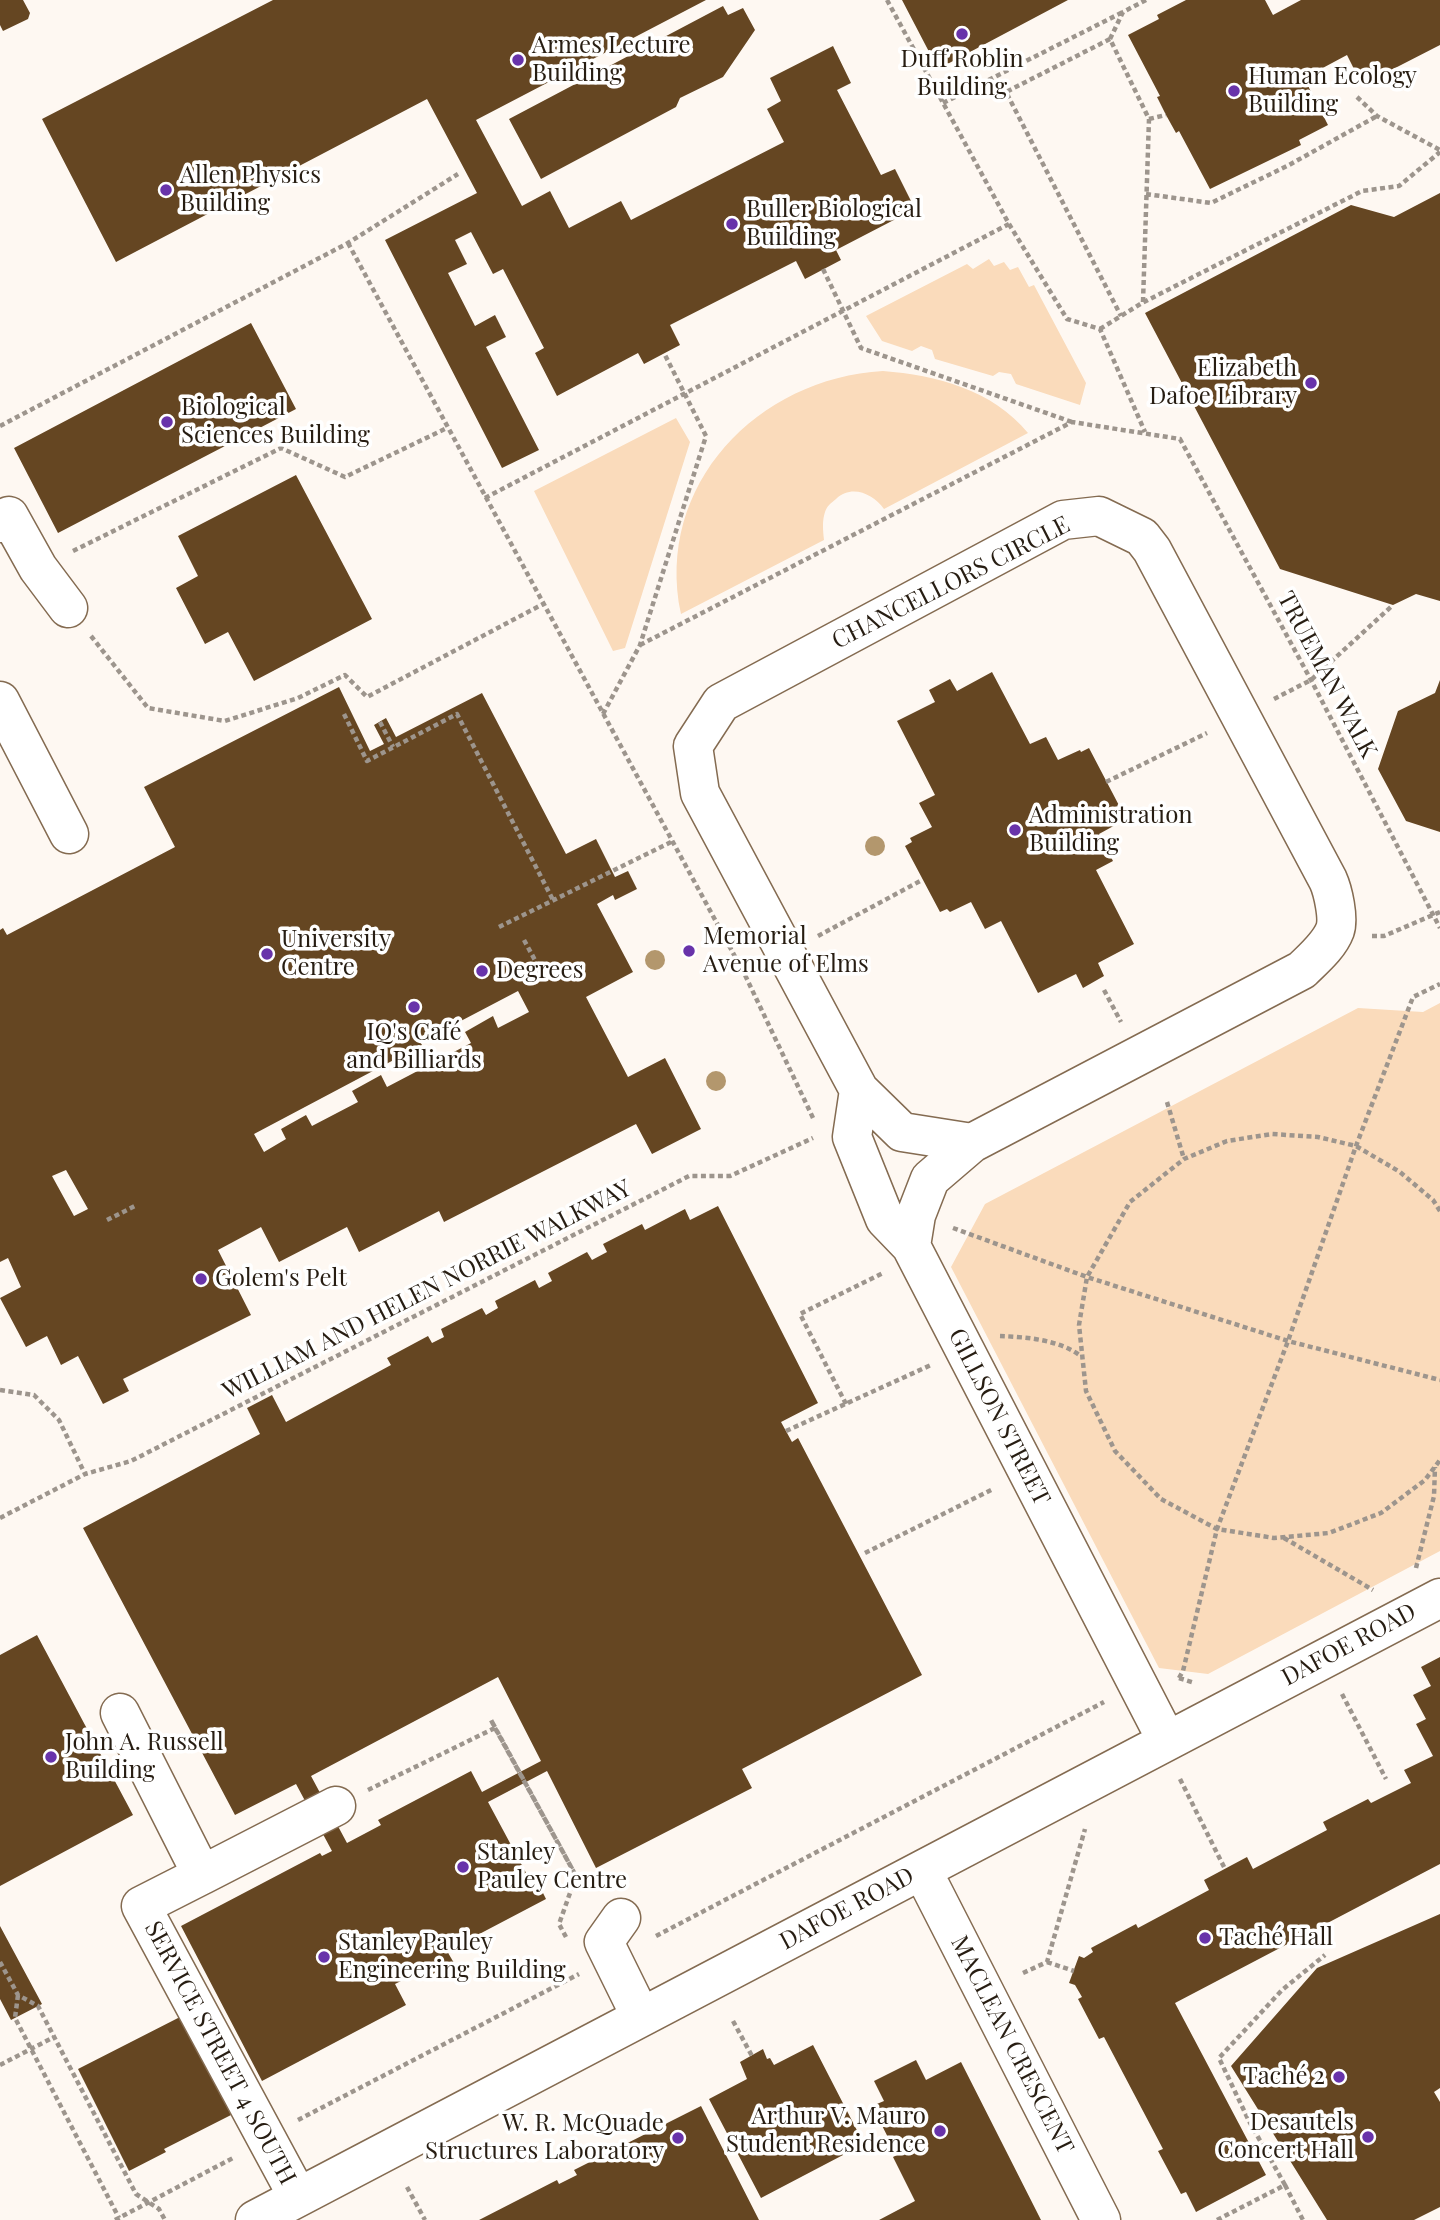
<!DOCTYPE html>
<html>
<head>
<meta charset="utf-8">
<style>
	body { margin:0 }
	canvas { display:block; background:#fef8f2 }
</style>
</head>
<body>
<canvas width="1440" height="2220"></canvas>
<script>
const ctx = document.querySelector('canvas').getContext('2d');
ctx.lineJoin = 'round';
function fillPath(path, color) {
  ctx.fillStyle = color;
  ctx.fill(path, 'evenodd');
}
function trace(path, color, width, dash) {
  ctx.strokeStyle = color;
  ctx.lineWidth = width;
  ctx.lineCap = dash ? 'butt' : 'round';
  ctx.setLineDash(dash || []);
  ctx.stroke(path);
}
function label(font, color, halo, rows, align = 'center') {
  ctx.font = font + ' "Playfair Display",serif';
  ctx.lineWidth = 7;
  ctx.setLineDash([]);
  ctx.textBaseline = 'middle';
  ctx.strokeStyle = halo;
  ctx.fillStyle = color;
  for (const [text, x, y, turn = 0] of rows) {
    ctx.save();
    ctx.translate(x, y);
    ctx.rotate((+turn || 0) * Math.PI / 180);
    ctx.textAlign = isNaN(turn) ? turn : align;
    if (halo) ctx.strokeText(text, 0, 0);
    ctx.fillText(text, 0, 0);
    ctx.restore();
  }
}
const green = new Path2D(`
	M989,259L994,266L1004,262L1010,270L1018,267L1029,287L1034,285L1086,383L1080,405L1016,384L1011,374L999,372L993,376L935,359L932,350L921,346L912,351L882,341L866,316L967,264L973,269Z
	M883,371C936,375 993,390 1028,433L884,509C873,494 852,484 836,499C831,503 827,506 825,512C822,521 823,530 824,540L681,614C654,485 758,378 883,371Z
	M676,418L690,442L625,648L613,651L534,491Z
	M1440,1003V1551L1208,1674L1159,1668L951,1267L985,1204L1358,1008L1423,1012Z`);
const building = new Path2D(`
	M0,0H23L30,13L28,19L3,31L0,25Z
	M273,0H706L476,120L522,206L550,191L569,228L621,201L631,220L784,142L767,109L781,101L770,78L833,46L851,83L837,90L881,175L895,169L915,209L836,250L841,260L805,279L796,261L670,325L680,345L644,364L638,353L557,396L535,353L544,348L503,269L493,274L471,232L455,240L467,264L448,273L475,326L495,315L506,337L486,347L539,450L502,468L385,240L477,193L427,99L116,262L42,119Z
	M902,0H1068L938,69Z
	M1186,0H1265L1273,15L1301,0H1440V45L1362,85L1347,55L1304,78L1328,125L1299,140L1301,145L1210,189L1179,131L1176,133L1166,115L1157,97L1160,96L1128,35L1159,19L1157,15Z
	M723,6L728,15L743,8L755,30L723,77L680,98L676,107L541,179L509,119Z
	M1440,193V601L1416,594L1393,605L1280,569L1145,313L1351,205L1394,217Z
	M251,323L296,409L58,533L14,448Z
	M296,475L372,619L254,681L228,632L205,644L176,588L198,576L178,536Z
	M992,672L1030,744L1046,737L1058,760L1080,750L1081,752L1089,748L1124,815L1116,819L1119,823L1099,834L1113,861L1096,870L1134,944L1098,963L1104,976L1083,988L1076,974L1038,993L1001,921L985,929L971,902L950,912L947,909L940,912L905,846L912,842L910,838L932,827L919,803L935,795L897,721L935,702L929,690L950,679L957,691Z
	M1440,680V832L1406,821L1378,769L1398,711L1435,693Z
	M339,687L370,751L384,744L374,725L386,718L396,737L482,693L566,854L596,839L615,877L628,871L637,889L615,900L613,895L597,904L633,972L586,997L628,1077L665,1058L701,1129L652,1154L636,1124L444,1222L439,1211L359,1252L347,1227L279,1262L261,1227L218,1250L251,1315L123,1379L129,1391L103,1404L78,1356L61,1365L47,1336L26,1347L0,1298L21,1287L8,1258L0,1262V930L3,928L7,935L175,847L144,787ZM518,991L529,1012L498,1028L493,1016L465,1032L471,1043L387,1087L381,1075L352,1091L358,1102L312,1126L306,1115L281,1129L286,1139L264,1152L254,1134L422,1045L418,1038L455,1018L457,1023ZM66,1170L88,1209L74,1216L52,1176Z
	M718,1206L818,1403L781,1422L792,1442L798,1438L922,1675L742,1769L752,1788L596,1868L547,1771L488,1802L532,1884L537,1881L546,1899L447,1951L454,1963L419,1981L415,1974L395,1984L406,2005L262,2081L181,1926L320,1853L322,1856L332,1851L296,1784L235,1815L83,1528L260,1434L247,1408L272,1395L286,1422L391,1365L387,1358L428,1336L432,1343L444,1337L441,1329L482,1308L486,1315L498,1308L495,1301L535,1280L539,1288L552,1281L548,1273L587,1252L592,1260L607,1252L603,1244L642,1224L645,1230L685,1209L690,1220ZM498,1677L541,1761L482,1792L471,1771L378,1820L381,1825L347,1843L311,1776Z
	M37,1635L133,1815L0,1886V1655Z
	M1440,1657V1864L1175,2003L1266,2175L1196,2212L1186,2192L1181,2194L1158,2151L1163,2149L1104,2037L1099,2039L1078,1999L1082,1997L1075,1985L1069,1983L1079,1956L1084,1958L1093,1952L1091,1948L1136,1924L1138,1928L1209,1890L1204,1880L1232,1865L1247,1857L1253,1869L1327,1830L1323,1822L1368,1799L1371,1803L1411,1783L1404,1770L1433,1756L1416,1724L1426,1719L1413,1695L1431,1686L1421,1667Z
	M1440,1914V2088L1434,2092L1440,2102V2207L1414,2220H1327L1231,2066L1317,1968Z
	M0,1926L42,2004L11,2020L0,1999Z
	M180,2017L231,2115L164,2149L166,2152L129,2171L78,2069Z
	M813,2045L864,2144L761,2198L709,2099L747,2079L740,2062L763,2049L767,2059L770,2058L774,2065Z
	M916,2060L926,2080L961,2062L1041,2220H879L915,2201L893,2157L897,2155L872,2106L884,2101L874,2081Z
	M701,2106L759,2220H479L557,2180L559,2184L577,2175L574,2170Z`);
const path = new Path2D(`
	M887,0L1009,224L1067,319L1100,329L1145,432
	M1110,39L1006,92L1121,316
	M1357,97L1377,116L1440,150
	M943,103L1123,12
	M1149,119L1166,115
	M1146,194L1211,203L1289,165L1377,116
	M348,243L745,975L814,1120
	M823,269L861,348L1072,422
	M1143,302L1149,119L1110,39L1123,12L1146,0
	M1100,329L1142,303L1362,191L1399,186L1440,152
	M0,426L348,243L458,174
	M485,498L1009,224
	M73,551L281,448L345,477L447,428
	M91,636L148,708L225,721L298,698L345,675L367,697L545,603
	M640,645L1072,422L1180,439L1311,680L1440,928
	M1274,699L1311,680L1393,605
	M344,714L367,761L457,714L553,900
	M603,714L640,645L706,436L664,353
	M380,722L393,747
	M1106,782L1207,733
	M499,927L671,842
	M818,936L922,880
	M1372,936H1384L1440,912
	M524,940L536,962
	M1104,990L1121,1022
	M1167,1102L1184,1159
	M1440,1211L1433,1200L1400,1172L1356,1146L1318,1137L1272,1134L1227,1141L1184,1159L1130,1202L1087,1277L1079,1325L1086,1391L1115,1451L1161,1499L1217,1529L1274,1538L1329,1533L1381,1513L1425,1480L1440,1460
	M107,1220L137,1205
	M953,1228L1087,1277L1288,1341L1440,1380
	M1000,1336C1027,1337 1061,1340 1082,1357
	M0,1390L34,1395L59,1420L85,1474
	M846,1404L800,1314L883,1273
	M786,1431L931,1365
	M0,1518L85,1474L131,1461L689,1176H730L813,1138
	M1284,1538L1373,1590
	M865,1553L993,1489
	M1416,1568L1434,1496L1435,1467
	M1179,1678L1183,1671L1217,1529L1288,1341L1356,1146L1413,997L1440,984
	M1179,1678L1195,1683
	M1342,1694L1386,1779
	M1180,1779L1225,1869
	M368,1790L495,1728
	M656,1936L1104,1702
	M566,1937L559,1924L576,1876L495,1728L491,1720L576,1876
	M0,1962L18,1995L38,2006L136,2194L159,2209L165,2220
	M1047,1962L1074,1971
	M1023,1973L1047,1962L1085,1829
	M18,1995L15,2018L119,2218
	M733,2021L752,2056
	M0,2065L54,2037
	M298,2120L579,1974
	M1285,2185L1303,2220
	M407,2187L425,2220
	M115,2220L233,2158
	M1217,2220L1285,2185L1249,2121L1219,2058L1282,1990L1325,1955`);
const minor = new Path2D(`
	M0,523L9,516L38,568L68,608
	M0,701L69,834
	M859,1090L852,1137L885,1219L911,1246L1167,1741
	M911,1246L916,1215L930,1179L972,1143L1302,970C1313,959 1329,946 1335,930C1339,918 1333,891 1328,880L1152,550L1142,537L1099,516L1063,520L721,703L693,746L700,793L859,1090L902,1132L972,1143
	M120,1713L202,1875L141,1906L298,2197
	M922,1870L1101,2220
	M202,1875L336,1806
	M621,1918L604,1942L641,2017
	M255,2220L1440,1598`);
const trees = [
	[875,846],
	[655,960],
	[716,1081]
];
const markers = [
	[962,34,7,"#6833aa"],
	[518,60,7,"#6833aa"],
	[1234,91,7,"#6833aa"],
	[166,190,7,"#6833aa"],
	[732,224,7,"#6833aa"],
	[1311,383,7,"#6833aa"],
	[167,422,7,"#6833aa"],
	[1015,830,7,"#6833aa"],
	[689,951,7,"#6833aa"],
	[267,954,7,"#6833aa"],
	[482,971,7,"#6833aa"],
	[414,1007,7,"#6833aa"],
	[201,1279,7,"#6833aa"],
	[51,1757,7,"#6833aa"],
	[463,1867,7,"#6833aa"],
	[1205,1938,7,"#6833aa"],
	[324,1957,7,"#6833aa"],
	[1339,2077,7,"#6833aa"],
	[940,2131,7,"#6833aa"],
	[1368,2137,7,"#6833aa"],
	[678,2138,7,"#6833aa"]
];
const poiNames = [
	["Armes Lecture",532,46],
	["Building",532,74],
	["Duff Roblin",962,60,"center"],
	["Building",962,88,"center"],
	["Human Ecology",1248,77],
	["Building",1248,105],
	["Allen Physics",180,176],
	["Building",180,204],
	["Buller Biological",746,210],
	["Building",746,238],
	["Elizabeth",1297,369,"right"],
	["Dafoe Library",1297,397,"right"],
	["Biological",181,408],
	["Sciences Building",181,436],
	["Administration",1029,816],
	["Building",1029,844],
	["Memorial",703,937],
	["Avenue of Elms",703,965],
	["University",281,940],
	["Centre",281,968],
	["Degrees",496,971],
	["IQ's Café",414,1033,"center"],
	["and Billiards",414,1061,"center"],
	["Golem's Pelt",215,1279],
	["John A. Russell",65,1743],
	["Building",65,1771],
	["Stanley",477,1853],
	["Pauley Centre",477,1881],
	["Taché Hall",1219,1938],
	["Stanley Pauley",338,1943],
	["Engineering Building",338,1971],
	["Taché 2",1325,2077,"right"],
	["Arthur V. Mauro",926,2117,"right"],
	["Student Residence",926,2145,"right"],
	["Desautels",1354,2123,"right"],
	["Concert Hall",1354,2151,"right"],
	["W. R. McQuade",664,2124,"right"],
	["Structures Laboratory",664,2152,"right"]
];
const streetNames = [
	["CHANCELLORS CIRCLE",951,583,-27],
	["TRUEMAN WALK",1327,675,62],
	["WILLIAM AND HELEN NORRIE WALKWAY",427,1290,-27],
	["GILLSON STREET",999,1417,63],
	["DAFOE ROAD",1349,1645,-28],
	["DAFOE ROAD",847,1909,-28],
	["MACLEAN CRESCENT",1012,2045,63],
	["SERVICE STREET 4 SOUTH",220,2053,62]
];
fillPath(green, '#fadbbb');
fillPath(building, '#654622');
trace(minor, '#846b51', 41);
trace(path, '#9d958d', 4.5, [5, 3.5]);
trace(minor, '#fff', 38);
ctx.fillStyle = '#b3976d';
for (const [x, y] of trees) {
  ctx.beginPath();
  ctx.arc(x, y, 10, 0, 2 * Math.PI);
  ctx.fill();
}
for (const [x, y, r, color] of markers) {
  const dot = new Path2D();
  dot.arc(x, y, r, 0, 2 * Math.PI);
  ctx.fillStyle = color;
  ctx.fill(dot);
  trace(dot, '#fff', 2.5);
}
label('24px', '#271d12', '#fff', poiNames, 'left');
label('24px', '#271d12', '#fff', streetNames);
</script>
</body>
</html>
